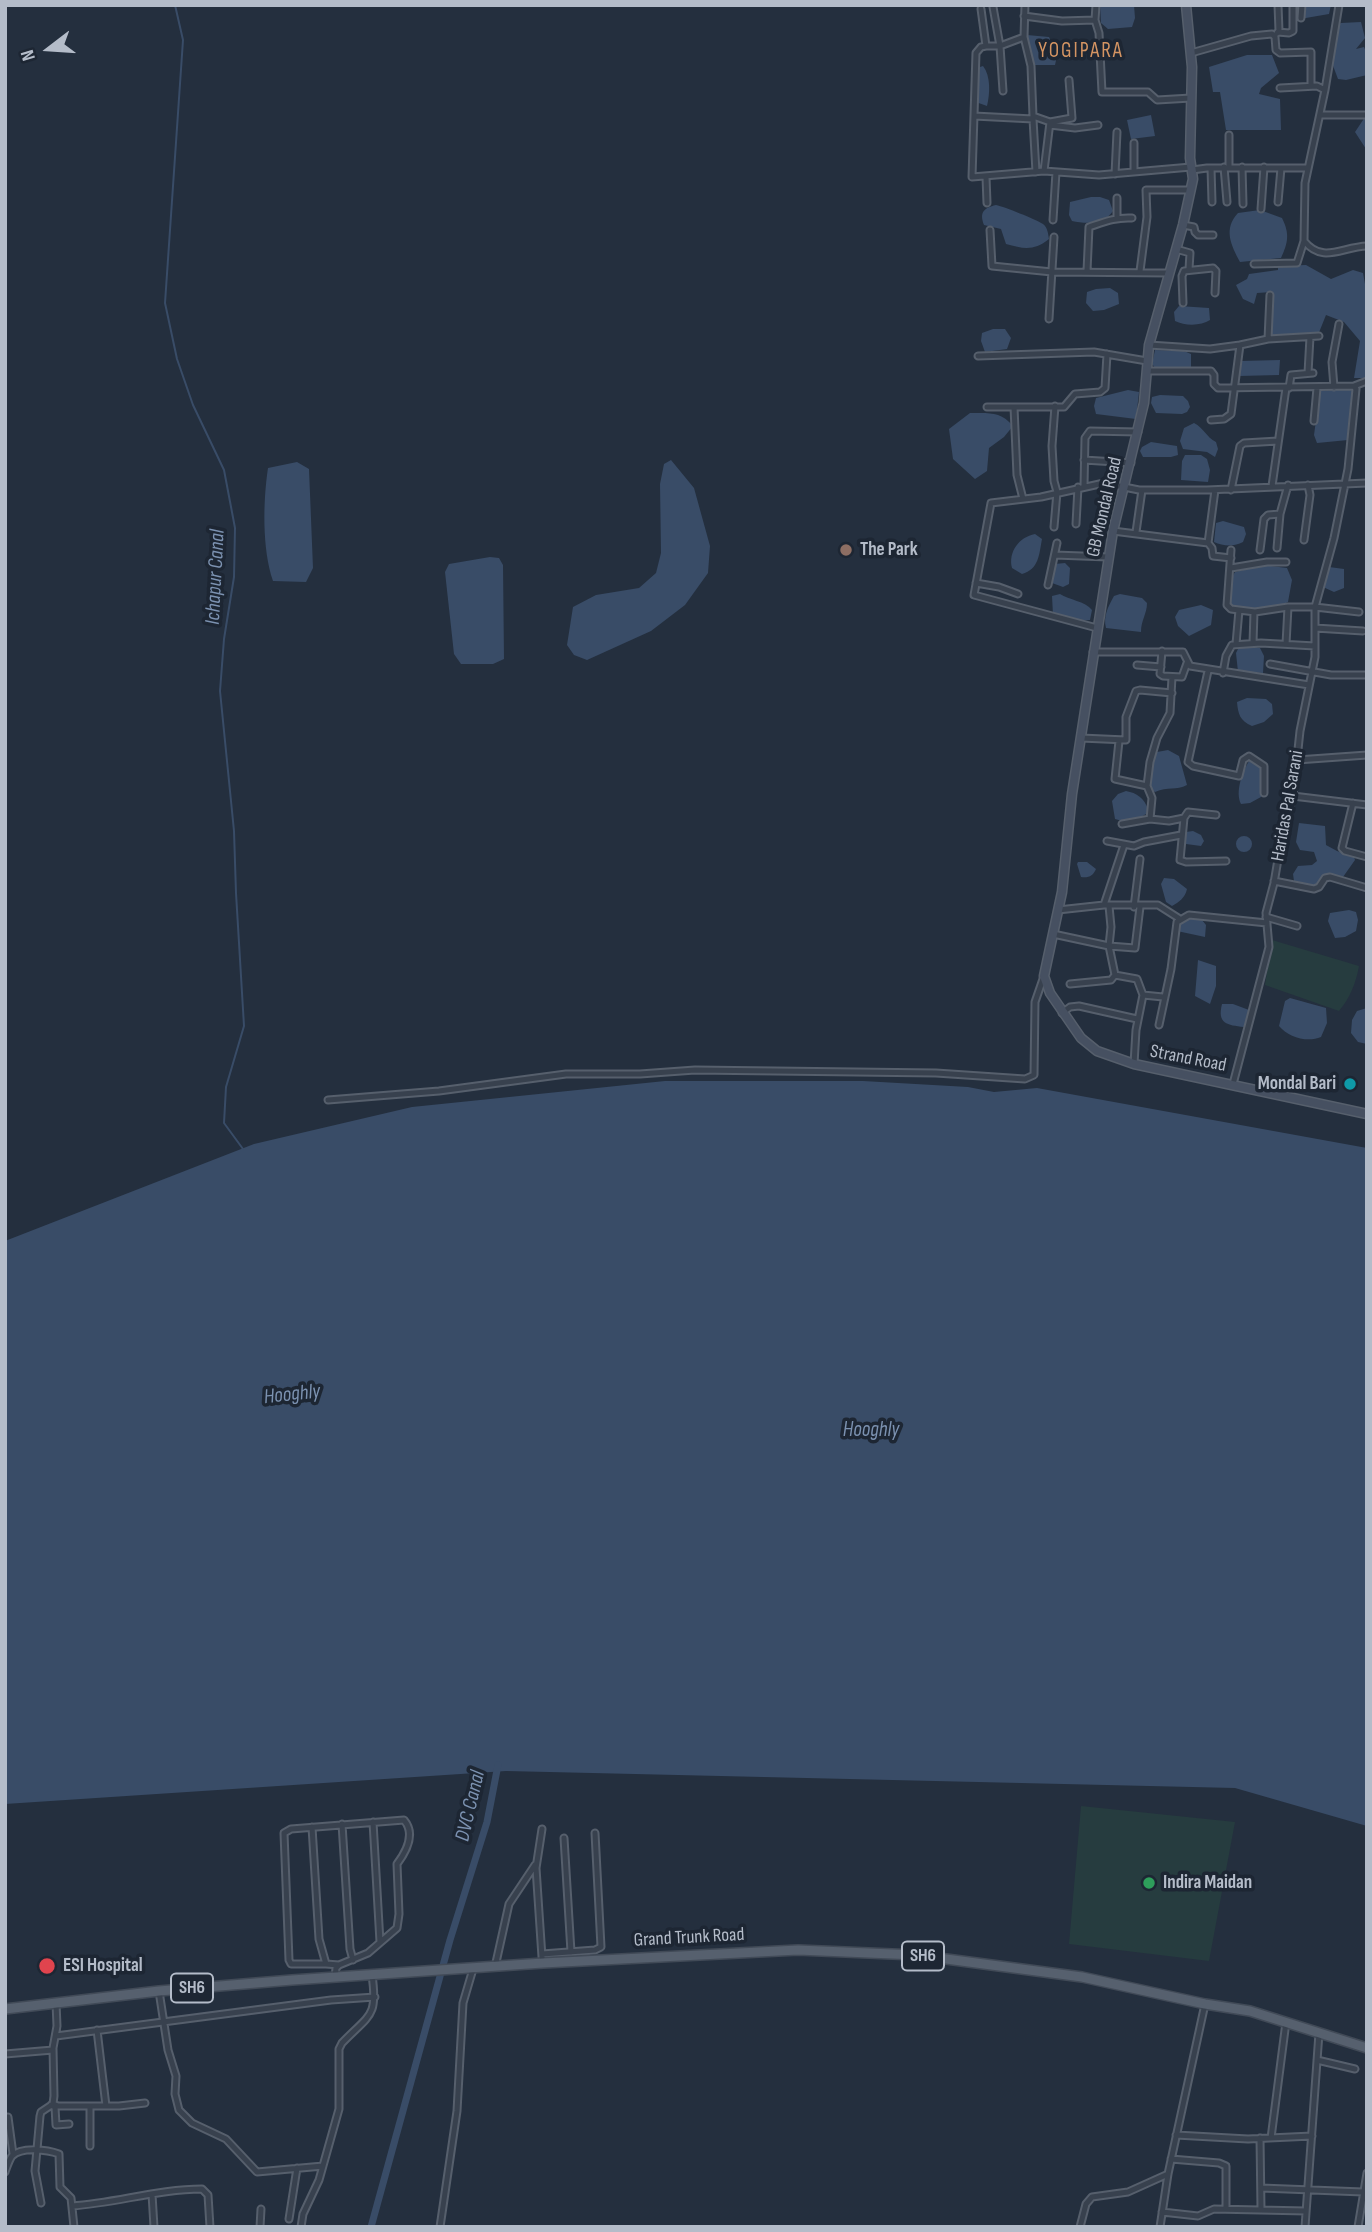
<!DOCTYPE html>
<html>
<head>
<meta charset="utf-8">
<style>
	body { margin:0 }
	#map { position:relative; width:1372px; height:2232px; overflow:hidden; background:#242f3e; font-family:"Sofia Sans Condensed",sans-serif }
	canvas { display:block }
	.frame { position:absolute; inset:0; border:7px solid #b4bcc9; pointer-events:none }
	.north { position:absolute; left:14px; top:14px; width:70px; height:70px; -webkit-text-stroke:5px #1d2633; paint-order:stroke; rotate:253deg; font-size:19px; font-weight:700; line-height:28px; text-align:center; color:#b4bcc9 }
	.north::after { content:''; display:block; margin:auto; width:24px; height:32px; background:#b4bcc9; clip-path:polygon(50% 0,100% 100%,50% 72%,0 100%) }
</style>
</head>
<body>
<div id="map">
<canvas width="1372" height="2232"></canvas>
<div class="frame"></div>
<div class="north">N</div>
</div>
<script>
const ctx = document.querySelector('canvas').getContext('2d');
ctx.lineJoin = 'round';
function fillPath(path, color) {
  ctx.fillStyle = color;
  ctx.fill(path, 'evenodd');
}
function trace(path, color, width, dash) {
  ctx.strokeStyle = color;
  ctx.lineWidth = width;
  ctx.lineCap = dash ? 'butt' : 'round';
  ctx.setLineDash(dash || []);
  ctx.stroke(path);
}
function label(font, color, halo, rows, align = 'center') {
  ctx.font = font + ' "Sofia Sans Condensed",sans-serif';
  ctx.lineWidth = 7;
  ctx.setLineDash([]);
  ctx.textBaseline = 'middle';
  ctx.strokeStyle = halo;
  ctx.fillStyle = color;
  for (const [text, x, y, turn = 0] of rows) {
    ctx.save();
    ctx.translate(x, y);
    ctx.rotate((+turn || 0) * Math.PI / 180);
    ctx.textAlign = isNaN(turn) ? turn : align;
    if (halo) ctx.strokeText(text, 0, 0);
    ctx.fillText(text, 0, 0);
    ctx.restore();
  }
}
const green = new Path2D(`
	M1272,940L1359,966C1356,983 1350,998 1339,1011L1265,985Z
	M1081,1806L1235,1822L1209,1961L1069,1944Z`);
const water = new Path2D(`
	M1100,5H1134L1135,18L1132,27L1108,29L1101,23Z
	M1300,5H1331L1329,14L1300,19Z
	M1361,22L1365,38L1356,49L1364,47L1367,54V75L1346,80L1338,79L1332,63L1334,27L1341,23Z
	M1027,35L1049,37L1057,56L1055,65H1033Z
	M1247,55H1272L1279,73L1261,88L1259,94L1280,99L1281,130H1226L1220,92H1213L1209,67Z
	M983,66C991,76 990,94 987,106L973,101L974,69Z
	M1151,115L1155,136L1131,139L1127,120Z
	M1365,117L1367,118V155L1366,149L1355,132Z
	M1091,197H1100L1109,200L1113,211C1104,225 1086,224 1072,221L1069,215L1070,202Z
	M996,205C1005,207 1035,219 1043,224C1048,228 1048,234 1049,239C1034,251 1024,249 1006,244L1001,229L984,225C979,212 984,208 996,205Z
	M1260,210L1282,218C1290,234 1288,243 1281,258L1240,262C1231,245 1223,229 1238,213Z
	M1306,265L1331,279L1353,270L1363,273L1367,295V378H1354L1360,341L1344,322L1326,315L1318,335L1270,336L1272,292L1257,293L1254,304L1243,299L1236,285L1247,279L1249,274L1278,270V266Z
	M1110,288L1118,293L1119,304L1104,310L1093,311L1086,303L1087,292L1096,289Z
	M1179,306L1209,308L1210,320C1201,326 1185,326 1175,321L1174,312Z
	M993,329H1005L1011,338L1007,349L985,352L981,341L982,333Z
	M1155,350L1184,351L1191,354V368L1156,369L1152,364Z
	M1280,360L1279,375L1239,376L1240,361Z
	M1347,389L1353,391L1348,440L1317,443L1314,435L1320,391Z
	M1128,390L1139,392L1136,419L1096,414L1094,406L1096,398Z
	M1160,395L1183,396L1188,401L1190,407L1187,412L1182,414L1156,413L1151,403L1152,397Z
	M970,413C988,413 1001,411 1013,426L1004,437L989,448L987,471L975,479L953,459L949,429Z
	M1194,423C1204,428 1206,437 1216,442L1218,449L1215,457L1207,452L1183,449L1180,441L1184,428Z
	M1151,442L1177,446L1178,455L1171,457H1143L1140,451L1142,447Z
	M1185,455H1201L1207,459L1210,470L1208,482L1181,480L1182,461Z
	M671,460L694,488L710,546L708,573L685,605L651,631L587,660L574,655L567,645L573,607L596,595L639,588L656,573L661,553L660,484L664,464Z
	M297,462L309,469L313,568L306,582L273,581C262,549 263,501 268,468Z
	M1223,521L1244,527L1246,534L1243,542C1234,547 1223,546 1214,542L1216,523Z
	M1035,534L1042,539C1039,555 1039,569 1022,574L1012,568C1008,552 1019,537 1035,534Z
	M490,557L499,558L503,565L504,659L493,664H461L454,654L445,572L449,564Z
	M1065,563L1070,568L1069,584L1063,587L1052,583L1055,564Z
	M1263,565L1287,568L1292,580L1288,602C1269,611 1251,609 1230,606L1232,577L1235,572Z
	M1329,567L1344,569V588L1334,592L1323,587Z
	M1060,594C1069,600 1085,601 1092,610L1090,620L1077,621L1053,615L1052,596Z
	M1120,594L1142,598L1147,603C1147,614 1141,620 1141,632L1106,628C1103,616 1108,607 1114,596Z
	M1201,605L1213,610L1211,625L1189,636L1178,626L1175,617L1179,610Z
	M1252,646L1260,648L1264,656L1263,673L1238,672L1236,653L1239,647Z
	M1247,698L1266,699L1272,704L1273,714L1264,722L1252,726C1240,721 1238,714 1237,702Z
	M1168,750L1179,756L1187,785C1176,791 1168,786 1155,792L1150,789L1152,763L1157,752Z
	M1249,761H1255L1261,769V797L1250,803L1241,804C1235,792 1242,773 1249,761Z
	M1126,791C1137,793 1144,798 1148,809L1146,814C1136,820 1127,823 1115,819L1112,801L1118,794Z
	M1299,823L1325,826L1326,845L1337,851L1354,857L1355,860L1343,877L1324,874L1316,887L1294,881L1293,874L1298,866L1312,865L1317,861L1314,852L1300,850L1296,842Z
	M1193,831L1201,835L1204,841L1201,846L1186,844L1183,838L1186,832Z
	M1236 844a8 8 0 1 1 16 0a8 8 0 1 1-16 0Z
	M1078,862H1087L1096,869C1093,876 1089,878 1081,877L1077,864Z
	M1164,878L1174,879L1187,889C1185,898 1179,902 1172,906L1166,902L1161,884Z
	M1349,910L1356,912L1358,920L1356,931L1345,937L1335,938L1328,921L1330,913Z
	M1194,917L1202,920L1206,925L1205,937L1177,931L1178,924L1186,918Z
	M1198,960L1216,966V986L1210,1004L1195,996Z
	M1290,998L1326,1008L1327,1023L1321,1037C1307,1043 1288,1037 1279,1026L1285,1001Z
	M1222,1004H1233L1249,1010L1244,1027C1227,1025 1217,1024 1222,1004Z
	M1367,1008V1044L1358,1042L1351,1033L1352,1020L1357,1011Z
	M665,1081H863L968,1087L994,1092L1037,1088L1367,1148V1826L1235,1788L506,1771L5,1804V1241L254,1144L412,1107Z`);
const stream = new Path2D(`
	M175,5L183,40L165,303L177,359L193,405L224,470L235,528L234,577L224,639L220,691L234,831L236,893L244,1026L226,1087L224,1123L243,1149`);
const canal = new Path2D(`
	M371,2227L450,1940L487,1822L498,1765`);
const street = new Path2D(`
	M1025,5L1024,37L1031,66L1033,116L1050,122L1044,171
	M993,7L1000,46L1003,91
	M981,9L986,46H1000L1024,37
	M1024,16L1062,21L1095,20L1096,5
	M1301,18L1302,5
	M1095,20L1099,33L1102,92H1148L1157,100L1191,98
	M1278,32L1289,33L1293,31V5
	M1277,33L1279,31L1278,5
	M986,46L981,47L976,53L972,177L1044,171L1099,175L1191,167
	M1191,53L1251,36L1272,34L1275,37L1276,50L1280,53L1311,52V86
	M1280,88L1317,86L1325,90L1305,183L1304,241C1323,264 1341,247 1367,246
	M1325,90L1339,5
	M1321,115H1367
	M974,116L1033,119
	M1033,119L1036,172
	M1050,122L1072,118L1069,80
	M1050,125L1075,128L1098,125
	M1229,135V167
	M1224,167L1227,202
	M1242,167L1243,204
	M1211,168L1212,202
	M1192,170L1207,168H1308
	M1134,172V143
	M1115,174L1117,132
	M986,177L987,203
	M1278,202L1281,168
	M1261,209L1264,167
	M1117,217V198
	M1053,220L1056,172
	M1183,225L1194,227L1195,232L1198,235H1213
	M990,230L992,266L1052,272L1169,273
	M1176,249L1190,253L1189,269
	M1254,264L1297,263L1304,241
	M1087,271L1089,227C1104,222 1116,217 1132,218
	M1140,271L1147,217L1146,190H1191
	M1270,295L1268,339L1319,336
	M1183,303L1182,276L1184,271L1213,268L1216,271L1215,293
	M1049,319L1054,237
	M1149,345L1210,349L1240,345
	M978,356L1094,352L1147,361
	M1148,371H1211L1214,375V384L1218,388L1354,386L1356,389L1348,469L1334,538L1315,607V657L1300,731L1293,796L1284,824L1274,883L1266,913L1269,947L1233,1084
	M1308,373L1310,337
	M1354,386L1367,381
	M1334,387L1332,362L1339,324
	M1289,388L1291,375L1313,373
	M987,407H1064L1075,394L1100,392L1105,388L1107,354
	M1014,407L1017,475L1023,499
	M1211,420L1224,419L1231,414L1240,345L1268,339
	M1314,421L1317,388
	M1084,460L1131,463
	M1084,486L1085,438L1090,431L1138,432
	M1272,486L1286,388
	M1215,490L1208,543L1212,548L1213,556L1231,558
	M1231,490L1240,446L1244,443L1278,441
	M1076,524L1078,487
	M1054,527L1057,492L1054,481L1052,446L1055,406
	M1113,531L1208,543
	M1136,532L1142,490
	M1304,540L1310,495L1308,485
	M1277,548L1280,514
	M1231,550L1227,605L1231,609L1255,612L1288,607H1315L1359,612
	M1260,550L1264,519L1268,515L1280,514L1288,485
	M1055,555L1108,557
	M1231,568L1267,562H1286
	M976,583L999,587L1018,594
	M1048,585L1057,543
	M1097,628L974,595L991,503L1041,497L1104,483L1139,490H1207L1367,483
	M1315,628L1363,631
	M1253,643L1254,612
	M1236,644L1239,610
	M1286,644L1288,607
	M1162,651L1160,674L1163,676L1182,677L1187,663
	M1093,652H1183L1190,666L1309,685
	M1270,664L1331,675H1367
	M1137,665L1161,667
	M1208,671L1188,762L1193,766L1239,776L1243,760L1249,756L1264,766V793
	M1223,673L1226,656L1232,645L1261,643L1315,646
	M1081,738L1126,740V717L1136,691L1140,690L1172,693
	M1119,741L1115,779L1147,786
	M1297,760L1367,755
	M1293,796L1367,805
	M1353,803L1342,848L1345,851L1367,857
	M1184,818L1188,812L1216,815
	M1150,819L1169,821L1184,818L1180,860L1186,862L1226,861
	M1122,824L1150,819L1152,798L1147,786L1150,762L1157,738L1170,713L1172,677
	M1107,841L1134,846L1144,842L1181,835
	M1274,881L1314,889L1319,887L1325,878L1330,877L1367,888
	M1104,905L1124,845
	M1109,906L1111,927L1109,946L1115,975L1137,979L1143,995
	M1134,907L1140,859
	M1058,910L1104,905H1158L1180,919
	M1266,917L1297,926
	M1053,934L1109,946L1135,948L1140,907
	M1070,984L1111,980L1115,975
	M1062,1013L1070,1007L1079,1006L1137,1019
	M1159,1025L1171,969L1177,922L1189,915L1267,923
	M1134,1064L1136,1030L1143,995L1163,997
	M328,1100L439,1091L566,1074H640L695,1070L936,1073L1025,1079L1034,1075L1035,1002L1044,976
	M373,1822L380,1942
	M342,1824L350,1949L353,1960
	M312,1827L319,1939L326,1964L339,1965
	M542,1829L536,1868L542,1957
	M564,1838L571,1952
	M542,1954L595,1950L601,1947L595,1833
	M326,1964H291L289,1960L284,1833L291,1829L404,1820C416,1834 406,1852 397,1864L399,1914L397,1928L368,1953L339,1965L336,1968L335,1977
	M495,1967L509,1904L535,1865
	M159,1991L168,2050L176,2076L175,2094L179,2110L192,2123L226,2139L257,2172L323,2166
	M97,2030L106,2106
	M56,2036L331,2000L375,1997
	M5,2054L53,2050
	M1317,2060L1355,2069
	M53,2104L58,2106H119L145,2103
	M51,2105L55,2107L56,2125L69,2124
	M8,2117L13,2154
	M1176,2135L1248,2139L1312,2136
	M1260,2138L1261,2209
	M1271,2138L1286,2022
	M90,2146V2106
	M1171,2159L1219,2163L1226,2166V2209
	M5,2172C7,2167 9,2160 12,2156C22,2146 48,2150 59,2154L60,2187L71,2198L74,2227
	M1261,2188L1363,2192
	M152,2194L154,2227
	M41,2203L35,2171L40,2116L41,2112L53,2104L54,2096L53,2048L57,2026L56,2003
	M72,2206C116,2203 159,2189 202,2189L208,2195L210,2227
	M1162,2212L1198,2216L1214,2209L1306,2211
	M289,2219L297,2168
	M260,2227L261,2209
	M301,2227L303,2214L319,2180L339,2109V2049L342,2043C370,2014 378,2017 372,1975
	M440,2227L457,2111L463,2003L473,1969
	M1080,2227L1086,2204L1092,2197L1128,2192L1168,2174
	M1160,2227L1168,2174L1205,2004
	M1305,2227L1319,2033
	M1358,2227L1367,2173`);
const secondary = new Path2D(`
	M1186,5L1192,67L1190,158L1193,179L1183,225L1149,345L1144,403L1113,531L1072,794L1062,892L1044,976L1050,993L1081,1038L1097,1051L1134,1064L1367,1114`);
const primary = new Path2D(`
	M5,2009L159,1991L292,1980L543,1963L798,1950L916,1955L1082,1977L1205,2004L1250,2011L1367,2048`);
const markers = [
	[846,550,7,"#8d6e63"],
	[1350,1084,7,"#0f9aa8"],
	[1149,1883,7,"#2e9e5b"],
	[47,1966,9,"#e0444e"]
];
const shields = [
	[923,1956,42],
	[192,1988,42]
];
const shieldNames = [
	["SH6",923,1956],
	["SH6",192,1988]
];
const streetNames = [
	["GB Mondal Road",1105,507,-77],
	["Haridas Pal Sarani",1288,806,-80],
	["Strand Road",1188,1059,11],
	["Grand Trunk Road",689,1938,-3]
];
const poiNames = [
	["The Park",860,550],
	["Mondal Bari",1336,1084,"right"],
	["Indira Maidan",1163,1883],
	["ESI Hospital",63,1966]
];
const neighbourhoodNames = [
	["YOGIPARA",1081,52]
];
const waterNames = [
	["Ichapur Canal",216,577,-87],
	["Hooghly",292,1395,-6],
	["Hooghly",871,1431],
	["DVC Canal",471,1806,-77]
];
fillPath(green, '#263c3f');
fillPath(water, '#394c67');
trace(stream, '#394c67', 2);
trace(canal, '#394c67', 7);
trace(street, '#565f6c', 9);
trace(secondary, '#565f6c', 11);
trace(primary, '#414a57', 12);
trace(street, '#38414e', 5);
trace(secondary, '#465061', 8);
trace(primary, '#56606e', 9);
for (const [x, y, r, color] of markers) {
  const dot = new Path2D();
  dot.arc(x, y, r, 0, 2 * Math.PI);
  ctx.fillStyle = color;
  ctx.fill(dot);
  trace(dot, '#1d2633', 2.5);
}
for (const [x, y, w] of shields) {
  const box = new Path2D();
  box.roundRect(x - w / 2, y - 14.5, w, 29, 5);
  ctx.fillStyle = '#1d2633';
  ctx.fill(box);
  trace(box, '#b4bcc9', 2);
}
label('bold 18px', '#b4bcc9', null, shieldNames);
label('19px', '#b4bcc9', '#1d2633', streetNames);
label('bold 19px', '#b4bcc9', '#1d2633', poiNames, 'left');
ctx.letterSpacing = '2px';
label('21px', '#d59563', '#1d2633', neighbourhoodNames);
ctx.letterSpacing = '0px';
label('italic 21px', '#7c92b1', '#1d2633', waterNames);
</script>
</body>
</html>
